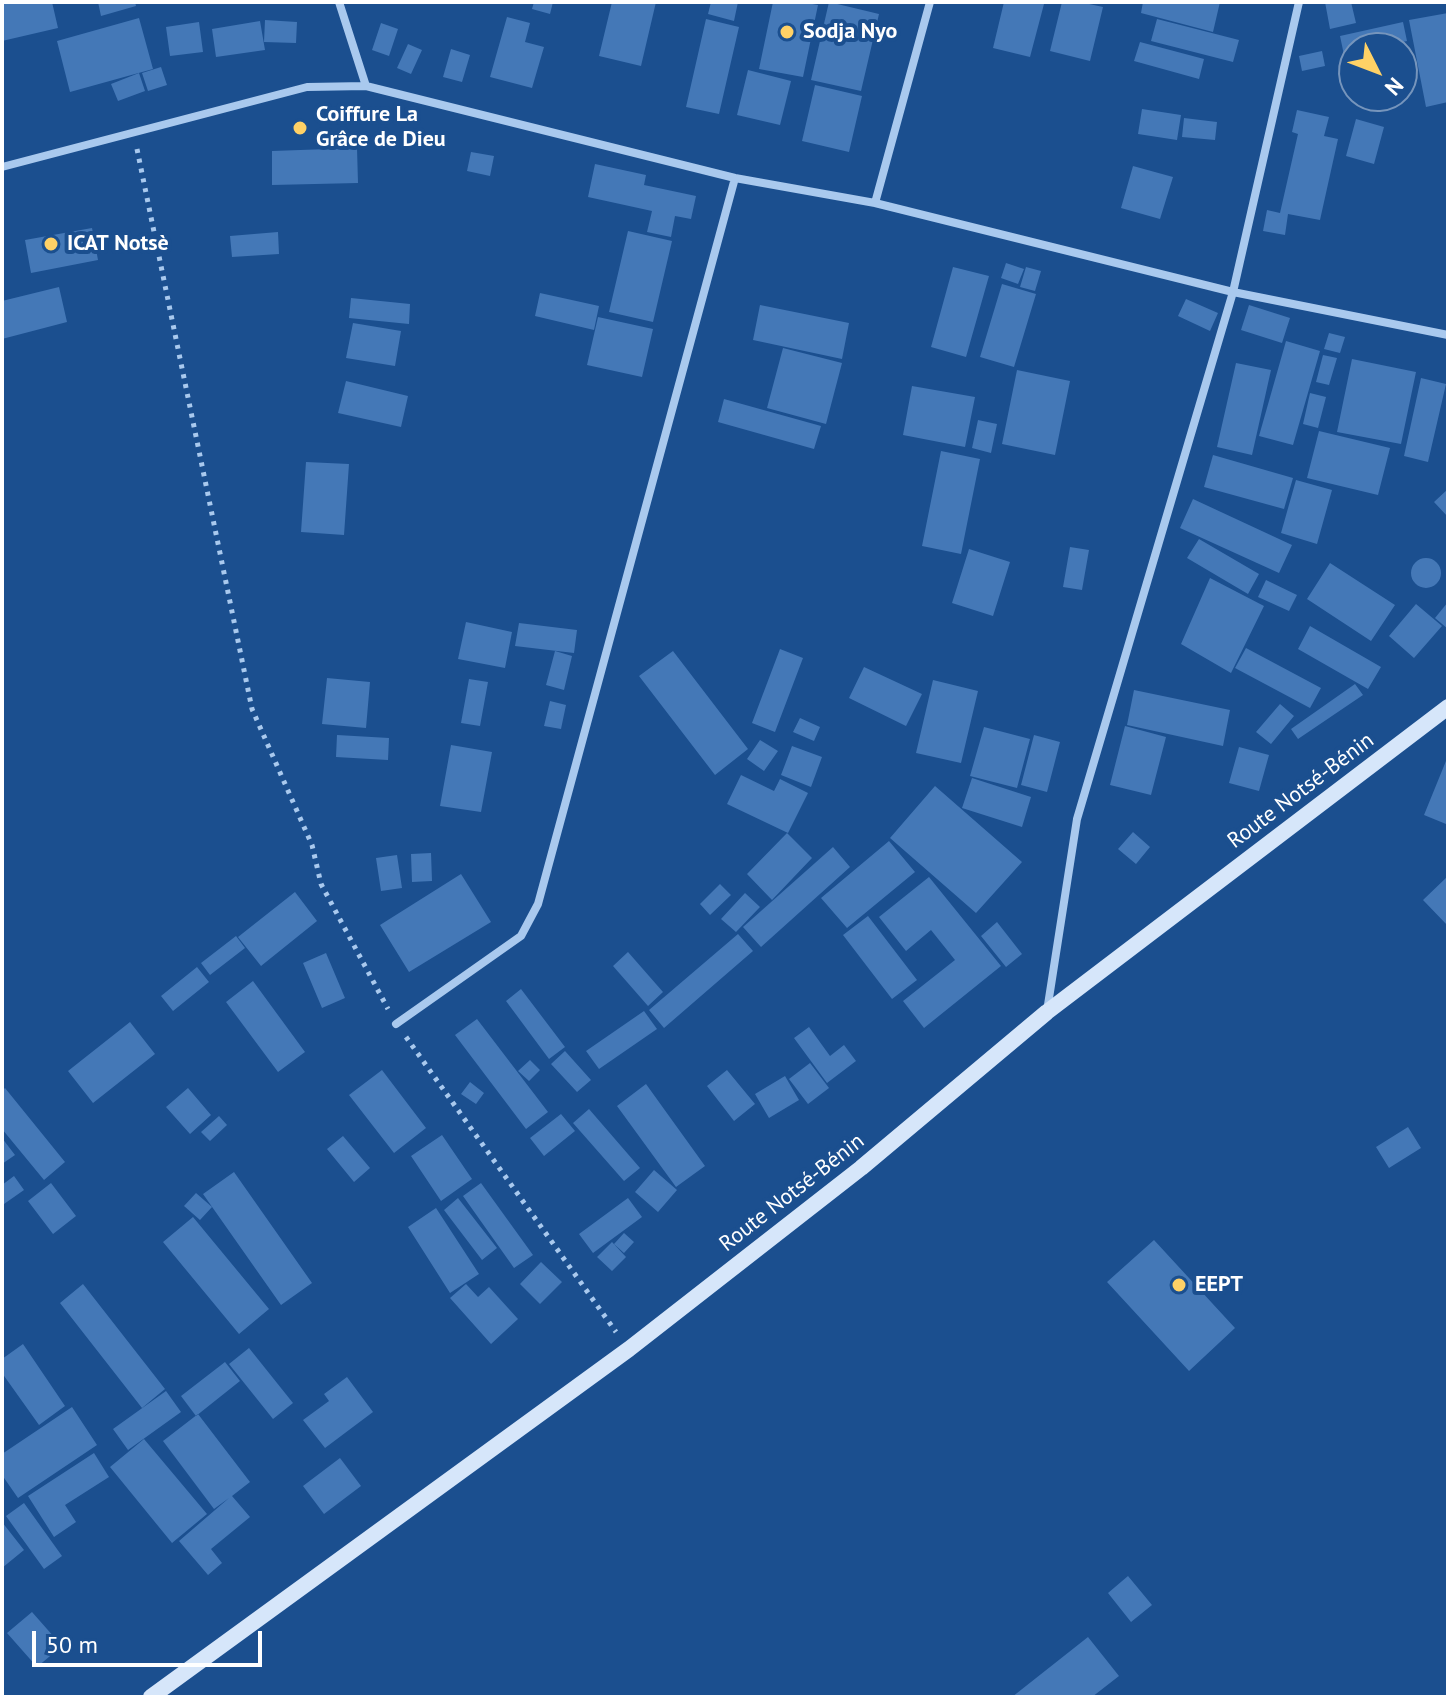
<!DOCTYPE html>
<html>
<head>
<meta charset="utf-8">
<style>
	body { margin:0 }
	#map { position:relative; width:1450px; height:1699px; overflow:hidden; background:#1b4f8f; font-family:"PT Sans",sans-serif }
	canvas { display:block }
	.frame { position:absolute; inset:0; border:4px solid #fff; pointer-events:none }
	.north { position:absolute; left:1338px; top:32px; width:80px; height:80px; box-sizing:border-box; background:#1b4f8f; border:2px solid #7695bc; border-radius:50%; rotate:132deg; font-size:22px; font-weight:700; line-height:32px; text-align:center; color:#fff }
	.north::after { content:''; display:block; margin:auto; width:28px; height:36px; background:#ffd166; clip-path:polygon(50% 0,100% 100%,50% 72%,0 100%) }
	.scale { position:absolute; left:32px; top:1631px; width:230px; height:36px; box-sizing:border-box; border:4px solid #fff; border-top:0; padding-left:10px; font-size:24px; line-height:28px; white-space:nowrap; color:#fff; -webkit-text-stroke:6px #1b4f8f; paint-order:stroke }
</style>
</head>
<body>
<div id="map">
<canvas width="1450" height="1699"></canvas>
<div class="frame"></div>
<div class="north">N</div>
<div class="scale">50 m</div>
</div>
<script>
const ctx = document.querySelector('canvas').getContext('2d');
ctx.lineJoin = 'round';
function fillPath(path, color) {
  ctx.fillStyle = color;
  ctx.fill(path, 'evenodd');
}
function trace(path, color, width, dash) {
  ctx.strokeStyle = color;
  ctx.lineWidth = width;
  ctx.lineCap = dash ? 'butt' : 'round';
  ctx.setLineDash(dash || []);
  ctx.stroke(path);
}
function label(font, color, halo, rows, align = 'center') {
  ctx.font = font + ' "PT Sans",sans-serif';
  ctx.lineWidth = 8;
  ctx.setLineDash([]);
  ctx.textBaseline = 'middle';
  ctx.strokeStyle = halo;
  ctx.fillStyle = color;
  for (const [text, x, y, turn = 0] of rows) {
    ctx.save();
    ctx.translate(x, y);
    ctx.rotate((+turn || 0) * Math.PI / 180);
    ctx.textAlign = isNaN(turn) ? turn : align;
    if (halo) ctx.strokeText(text, 0, 0);
    ctx.fillText(text, 0, 0);
    ctx.restore();
  }
}
const building = new Path2D(`
	M2,2H52L58,28L2,41Z
	M98,2H135L136,6L101,16Z
	M534,2H553L550,14L532,9Z
	M612,2H656L641,66L599,56Z
	M711,2H738L734,21L708,14Z
	M773,2H801L818,5L803,77L759,69Z
	M829,2L879,14L861,91L811,80Z
	M1004,2L1044,4L1030,57L993,48Z
	M1062,2H1080L1103,7L1090,61L1050,51Z
	M1143,2H1220L1213,32L1141,13Z
	M1325,2H1351L1356,23L1330,29Z
	M1448,13V102L1426,107L1409,20Z
	M507,17L530,23L525,42L544,47L532,88L490,77Z
	M139,18L153,69L70,92L57,41Z
	M706,19L739,27L719,114L686,107Z
	M1157,19L1239,40L1233,62L1151,41Z
	M265,20L297,22L296,43L264,42Z
	M260,21L265,50L216,57L212,29Z
	M199,22L203,52L170,56L166,27Z
	M1403,22L1407,41L1376,48H1354V53L1344,55L1340,36Z
	M381,23L398,29L389,56L372,50Z
	M1140,42L1204,59L1199,79L1134,61Z
	M408,44L422,50L411,74L397,68Z
	M451,49L470,55L462,82L443,77Z
	M1322,51L1325,66L1302,71L1299,56Z
	M161,67L167,85L148,91L142,73Z
	M748,70L791,81L780,125L737,115Z
	M139,73L145,91L118,101L111,84Z
	M815,85L862,96L849,152L802,141Z
	M1142,109L1181,115L1177,140L1138,134Z
	M1297,110L1329,117L1324,136L1338,139L1320,220L1288,214L1285,235L1263,231L1267,210L1280,213L1298,134L1292,132Z
	M1184,118L1217,122L1215,140L1182,137Z
	M1356,119L1384,127L1374,164L1346,156Z
	M357,148L358,183L272,185V151Z
	M471,152L494,156L490,176L467,171Z
	M595,164L646,175L644,185L696,196L691,219L675,216L671,237L647,232L652,211L588,197Z
	M1133,166L1173,177L1160,219L1121,208Z
	M92,228L98,260L31,273L25,240Z
	M628,231L672,241L653,322L609,312Z
	M278,232L279,254L232,257L230,236Z
	M1006,263L1024,269L1018,284L1001,278Z
	M953,267L989,276L966,357L931,347Z
	M1026,267L1041,271L1035,291L1020,287Z
	M1002,284L1036,294L1014,367L980,357Z
	M59,287L67,322L2,339V301Z
	M540,293L599,306L594,330L535,316Z
	M351,298L410,304L409,324L349,318Z
	M1186,299L1218,313L1210,331L1178,316Z
	M760,305L849,323L842,359L753,340Z
	M1249,305L1290,318L1282,343L1241,330Z
	M598,317L653,329L642,377L587,365Z
	M353,323L401,331L395,366L346,358Z
	M1329,333L1345,337L1340,353L1324,349Z
	M1286,341L1320,351L1293,445L1259,436Z
	M783,348L842,363L826,424L767,408Z
	M1323,355L1337,358L1329,385L1316,382Z
	M1352,359L1416,372L1401,444L1337,432Z
	M1236,363L1271,370L1252,455L1217,447Z
	M1017,370L1070,381L1055,455L1002,444Z
	M1421,378L1446,384L1428,462L1404,456Z
	M346,381L408,396L401,427L338,413Z
	M912,386L975,397L965,447L903,435Z
	M1310,393L1326,397L1318,428L1303,424Z
	M724,399L821,426L814,449L718,422Z
	M978,420L997,424L991,453L972,448Z
	M1319,431L1390,448L1378,495L1307,478Z
	M941,451L980,459L961,554L922,546Z
	M1213,455L1293,478L1284,509L1204,487Z
	M306,462L349,464L344,535L301,532Z
	M1296,480L1332,490L1317,544L1281,533Z
	M1448,489V517L1434,502Z
	M1193,499L1292,545L1279,573L1180,528Z
	M1199,539L1259,574L1248,594L1187,558Z
	M1070,547L1089,550L1082,590L1063,587Z
	M969,549L1010,562L993,616L952,603Z
	M1411 573a15 15 0 1 1 30 0a15 15 0 1 1-30 0Z
	M1330,563L1395,605L1371,641L1307,599Z
	M1210,578L1264,606L1231,673L1181,644Z
	M1266,580L1297,595L1289,611L1258,597Z
	M1448,602V629L1435,618Z
	M1416,604L1442,626L1414,658L1389,636Z
	M466,622L512,632L505,668L458,659Z
	M519,623L577,630L574,653L515,646Z
	M1310,626L1381,667L1368,689L1298,649Z
	M1246,648L1321,688L1310,708L1235,668Z
	M780,649L803,658L775,732L752,723Z
	M555,651L572,656L564,690L546,685Z
	M673,651L748,749L715,775L639,676Z
	M864,667L922,694L906,726L849,698Z
	M327,678L370,682L366,728L322,724Z
	M469,679L488,682L480,726L461,723Z
	M933,680L978,691L961,763L916,753Z
	M1355,684L1363,695L1298,739L1291,729Z
	M1134,690L1230,710L1223,746L1127,725Z
	M550,701L566,705L561,729L544,726Z
	M1280,704L1294,716L1271,744L1256,732Z
	M800,718L820,727L814,741L793,732Z
	M1125,726L1166,737L1151,795L1110,785Z
	M984,727L1030,739L1017,788L970,776Z
	M337,735L389,738L388,760L336,757Z
	M1034,735L1060,742L1047,792L1021,785Z
	M760,740L778,751L764,771L747,759Z
	M451,745L492,752L481,812L440,806Z
	M792,746L822,757L811,787L781,775Z
	M1239,747L1269,755L1259,791L1229,783Z
	M1448,756V820L1446,824L1424,815Z
	M741,775L774,791L780,779L808,793L788,833L727,804Z
	M972,778L1031,797L1022,827L962,808Z
	M935,786L1022,862L976,913L890,838Z
	M1133,832L1150,847L1136,864L1118,849Z
	M787,833L812,858L772,900L747,874Z
	M889,841L915,872L847,928L821,898Z
	M833,847L850,867L761,947L743,927Z
	M431,853L432,881L412,882L411,854Z
	M397,855L402,888L381,891L376,858Z
	M461,874L491,922L409,972L380,925Z
	M1448,876V926L1423,900Z
	M929,877L1001,966L924,1028L903,1001L955,960L931,930L906,951L879,917Z
	M720,884L731,895L710,915L700,904Z
	M295,892L317,921L261,966L238,937Z
	M745,893L760,907L736,932L721,919Z
	M868,916L917,980L892,999L843,935Z
	M997,922L1022,954L1006,967L981,936Z
	M738,934L753,951L664,1028L649,1010Z
	M236,936L245,948L210,975L201,963Z
	M628,952L663,992L648,1006L613,966Z
	M326,953L345,998L322,1008L303,963Z
	M197,967L209,982L173,1011L161,996Z
	M253,981L305,1052L278,1072L226,1002Z
	M521,989L565,1047L549,1059L506,1001Z
	M644,1011L657,1029L599,1069L586,1051Z
	M477,1019L548,1112L526,1129L455,1035Z
	M130,1022L155,1054L93,1103L68,1071Z
	M809,1027L830,1056L844,1045L856,1061L827,1083L794,1038Z
	M565,1051L591,1080L577,1092L551,1064Z
	M530,1060L540,1070L529,1081L518,1071Z
	M810,1063L829,1088L808,1104L789,1079Z
	M382,1070L426,1128L394,1153L349,1095Z
	M727,1070L755,1104L734,1121L707,1086Z
	M785,1076L799,1100L769,1118L755,1094Z
	M470,1082L484,1093L476,1104L461,1094Z
	M646,1084L705,1166L676,1187L617,1106Z
	M5,1088L65,1162L44,1180L2,1129V1091Z
	M188,1088L211,1115L190,1134L166,1107Z
	M589,1109L640,1168L624,1181L573,1123Z
	M561,1114L575,1131L544,1156L530,1138Z
	M219,1116L227,1125L210,1141L201,1132Z
	M1408,1127L1421,1148L1389,1168L1376,1147Z
	M442,1135L472,1179L441,1201L411,1156Z
	M343,1136L370,1168L354,1182L327,1149Z
	M2,1138L15,1155L2,1164Z
	M654,1170L677,1190L658,1212L635,1192Z
	M234,1172L312,1283L281,1305L203,1194Z
	M14,1176L24,1190L4,1204L2,1185Z
	M51,1183L76,1216L53,1234L28,1201Z
	M481,1183L533,1255L514,1268L463,1196Z
	M196,1193L212,1207L200,1220L184,1206Z
	M458,1198L497,1248L482,1260L444,1210Z
	M628,1198L642,1217L593,1253L579,1234Z
	M436,1208L479,1274L450,1293L408,1227Z
	M193,1217L269,1309L239,1334L163,1242Z
	M624,1233L634,1242L624,1253L614,1244Z
	M1154,1240L1235,1328L1189,1371L1107,1282Z
	M612,1242L626,1257L612,1271L597,1257Z
	M541,1262L562,1282L540,1304L520,1284Z
	M83,1284L165,1389L142,1408L60,1303Z
	M466,1284L478,1297L489,1287L518,1319L491,1344L450,1298Z
	M23,1344L65,1406L39,1425L2,1373V1359Z
	M249,1348L293,1403L273,1419L229,1364Z
	M225,1362L240,1381L196,1416L181,1396Z
	M347,1377L373,1412L325,1448L303,1420L329,1401L324,1394Z
	M166,1391L181,1412L128,1450L113,1429Z
	M72,1407L97,1445L18,1498L2,1475V1454Z
	M198,1414L250,1482L232,1496L250,1517L211,1549L222,1563L208,1575L179,1541L229,1498L214,1509L163,1441Z
	M144,1439L207,1514L172,1543L110,1467Z
	M94,1453L109,1477L65,1505L76,1522L54,1537L28,1496Z
	M340,1458L361,1486L324,1514L303,1486Z
	M24,1503L62,1556L44,1569L6,1516Z
	M2,1522L24,1550L2,1568Z
	M1128,1576L1152,1605L1131,1622L1108,1593Z
	M32,1612L62,1646L37,1667L7,1633Z
	M1088,1637L1119,1676L1092,1697H1012Z`);
const path = new Path2D(`
	M137,149L252,709L312,845L321,884L388,1009
	M406,1037L616,1332`);
const street = new Path2D(`
	M339,2L366,86
	M2,167L307,87L366,86L735,178L875,203L1233,292L1448,335
	M875,203L930,2
	M1047,1011L1077,819L1233,292L1299,2
	M396,1024L521,936L538,904L735,178`);
const secondary = new Path2D(`
	M151,1697L629,1349L861,1168L1047,1012L1448,707`);
const markers = [
	[787,32,8,"#ffd166"],
	[300,128,8,"#ffd166"],
	[51,244,8,"#ffd166"],
	[1179,1285,8,"#ffd166"]
];
const poiNames = [
	["Sodja Nyo",803,32],
	["Coiffure La",316,115],
	["Grâce de Dieu",316,140],
	["ICAT Notsè",67,244],
	["EEPT",1195,1285]
];
const streetNames = [
	["Route Notsé-Bénin",1301,791,-37],
	["Route Notsé-Bénin",792,1193,-38]
];
fillPath(building, '#4478b7');
trace(path, '#a9c9ee', 5, [4, 6]);
trace(street, '#a9c9ee', 8);
trace(secondary, '#d6e6fa', 16);
for (const [x, y, r, color] of markers) {
  const dot = new Path2D();
  dot.arc(x, y, r, 0, 2 * Math.PI);
  ctx.fillStyle = color;
  ctx.fill(dot);
  trace(dot, '#1b4f8f', 3);
}
label('bold 22px', '#fff', '#1b4f8f', poiNames, 'left');
label('22px', '#fff', '#1b4f8f', streetNames);
</script>
</body>
</html>
